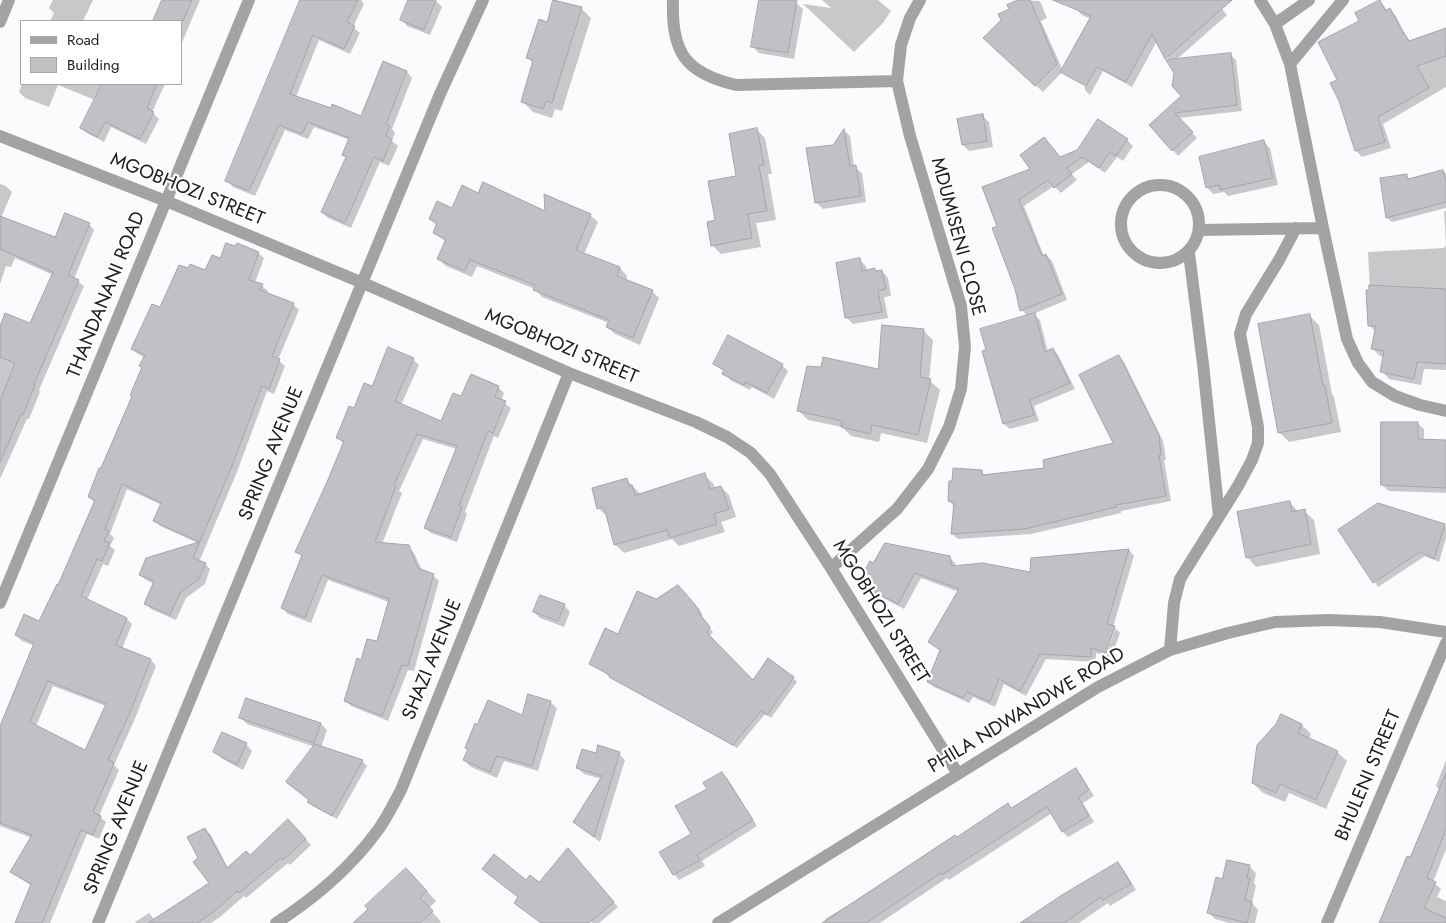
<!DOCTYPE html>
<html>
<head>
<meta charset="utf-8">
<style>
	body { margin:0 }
	#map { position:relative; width:1446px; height:923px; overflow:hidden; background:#fbfbfe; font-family:Jost,sans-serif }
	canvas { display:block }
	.legend { position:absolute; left:20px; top:20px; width:162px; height:65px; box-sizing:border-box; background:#fff; border:1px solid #a6a6a7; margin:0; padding:6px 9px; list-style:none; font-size:15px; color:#202022 }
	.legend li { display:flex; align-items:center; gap:10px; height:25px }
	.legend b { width:25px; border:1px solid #a6a6a7 }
</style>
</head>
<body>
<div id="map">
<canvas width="1446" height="923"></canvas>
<ul class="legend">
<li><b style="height:6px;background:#a3a3a5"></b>Road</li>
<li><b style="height:14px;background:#c1c0c5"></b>Building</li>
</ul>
</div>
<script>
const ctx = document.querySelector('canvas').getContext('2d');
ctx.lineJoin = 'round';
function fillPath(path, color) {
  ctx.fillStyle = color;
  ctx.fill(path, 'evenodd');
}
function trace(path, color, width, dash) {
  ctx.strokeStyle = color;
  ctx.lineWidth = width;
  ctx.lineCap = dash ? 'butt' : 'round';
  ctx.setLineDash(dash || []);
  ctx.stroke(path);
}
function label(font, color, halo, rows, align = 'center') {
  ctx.font = font + ' Jost,sans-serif';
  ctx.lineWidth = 4.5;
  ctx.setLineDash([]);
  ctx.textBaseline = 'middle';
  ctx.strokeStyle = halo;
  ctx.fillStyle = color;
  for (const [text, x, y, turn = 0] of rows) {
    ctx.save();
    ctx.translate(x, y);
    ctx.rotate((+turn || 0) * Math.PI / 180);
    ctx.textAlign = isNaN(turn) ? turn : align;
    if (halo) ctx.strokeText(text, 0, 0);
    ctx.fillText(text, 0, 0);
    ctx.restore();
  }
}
const shadow = new Path2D(`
	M53,0H93L83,21H50L54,13L49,8Z
	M163,0H200L181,45V21H154Z
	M301,0H361L364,4L353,27L360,33L350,54L319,40L296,97L362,117L407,72L412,78L392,129L395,133L392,141L398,146L389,166L380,162L351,228L328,218L322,212L347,158L344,155L350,140L314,127L308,139L285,130L255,196L233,187L227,181Z
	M409,0H435L442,7L430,35L407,26L401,19Z
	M555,0L581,8L591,18L562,111L555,109L552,118L533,112L523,102L534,64L528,58L548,23Z
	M760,0H779L796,3L803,9L794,59L759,53L752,46Z
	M822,0H878L891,11L883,23L854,52L803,4L831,8Z
	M1021,0L1040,1L1047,18L1041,21L1063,71L1043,92L985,38Z
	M1075,0H1215L1227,15L1176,60L1230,54L1236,60L1242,111L1179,118L1197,138L1178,156L1151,125L1183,96L1170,61L1157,41L1132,87L1103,71L1090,95L1085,90L1080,40L1091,19L1082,15L1076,9Z
	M1380,1L1388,11L1390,10L1396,16L1406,36L1411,42L1446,30V87L1383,124L1391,148L1362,157L1356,151L1338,80L1360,21Z
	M22,84H165L152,112L159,119L146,144L111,127L104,142L87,133L81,127L95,100L58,85L49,107L25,98L19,92Z
	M982,115L989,122L993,147L969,151L963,145Z
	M756,129L765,138L772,174H768L776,220L756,223L761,247L721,254L712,245L716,221L738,177Z
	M844,130L850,136L854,167L862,173L866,202L823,209L816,202L833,146Z
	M1044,138L1061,158L1127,140L1133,146L1123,161L1117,157L1105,173L1089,162L1072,174L1077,180L1061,193L1054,186L1024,206L1044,256L1046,255L1052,261L1067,300L1033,314L1040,320L1048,352L1053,350L1058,355L1075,389L1034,406L1039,421L1010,429L1004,424L1028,317L1022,310L998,226L1032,169Z
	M1264,142L1270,148L1278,185L1228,196L1224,192L1213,194L1207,187Z
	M1443,171L1446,174V208L1392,222L1387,218L1406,175L1411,180Z
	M0,184L6,186L12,192L1,218L55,239L89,224L94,230L74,279L84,286L39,390L40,392L29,419H27L0,479V330L31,325L53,275L15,258L11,267L6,266L0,284Z
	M478,194L546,213L590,215L598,222L584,254L620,268L627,276L626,280L652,291L659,298L640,345L615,334L607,327L609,323L542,297L535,289L477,266L472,277L446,266L438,259L446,242L434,233L437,226L430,219L452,210Z
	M1444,211H1446V370L1424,369L1421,385L1389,379L1382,371L1384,357L1380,356L1373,349L1376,332L1369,325L1370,291L1368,252L1444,248L1446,245Z
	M258,253L264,258L255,283L262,286L268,291L267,294L293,304L299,310L278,360L285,366L274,394L267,391L237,472L199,562L205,564L210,569L205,584L186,598L176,620L151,609L146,603L154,584L146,580L140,575L198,543L160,526L155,520L162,505L127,489L110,534L114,538L110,546L115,550L108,566L103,564L87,600L127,619L132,624L122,649L151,660L156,666L134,721L114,765L119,770L99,816L106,822L99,839L87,834L50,923H16L32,886L18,877L12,872L32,838L0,826V731L35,646L22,641L16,635L40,623L59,586L95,503L89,497L133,397L143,368L141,366L145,358L138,354L132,349L160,309L221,260ZM53,686L106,706L86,751L36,726Z
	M860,260L866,266L867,271L874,270L877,272L882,271L888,278L891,296L884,297L888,318L853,324L847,318Z
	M1309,315L1319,325L1332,394L1334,397L1341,432L1289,442L1279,432Z
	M883,327L924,331L933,340L929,380L940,390L927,443L881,433L879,442L851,436L842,427L808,420L798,410L808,366L822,369L879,371Z
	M1118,356L1124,362L1163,441L1166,460H1164L1171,501L1121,511V513L1031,534L958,539L952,534L954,506L949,501L982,472L986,476L1046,470L1115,444Z
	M413,359L419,365L401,405L441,423L462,398L498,387L504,393L501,401L511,408L498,438L494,436L465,512L467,514L457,542L431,533L425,528L457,449L423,439L399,491L402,493L382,544L408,547L414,553L422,570L433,575L439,581L414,671L408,670L388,721L351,706L345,700L362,661L378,643L389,602L328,580L311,623L288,614L282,608L303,557L297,552L344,444L337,437L354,410L373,388Z
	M714,364L782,365L788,371L774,399L752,387L750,390L730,380L725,372Z
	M1417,423L1424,429V440L1446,441V493L1389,491L1382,485Z
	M704,475L713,483L715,489L721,487L729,495L736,517L721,522L725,532L679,546L672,539L624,553L615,544L607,516L598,508L627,480L641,495Z
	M1290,503L1299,512L1304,511L1314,520L1320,554L1256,567L1247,557Z
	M1444,525L1446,527V538L1439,562L1425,556L1378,587L1340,531Z
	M1129,550L1134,556L1113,627H1114L1120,633L1111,658L1106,656L1115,629H1113L1104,655L1096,653V662L1046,659L1026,696L1004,684L995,707L973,697L969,703L934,687L928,681L941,651L930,642L959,592L921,578L904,609L864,588L859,582L873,565L949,557L955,563L956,567L1031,574L1032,559Z
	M682,590L696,606L703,615L701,616L713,632L710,636L753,682L793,678L797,682L771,718L765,714L737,748L615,680L591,664L618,635L656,601Z
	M564,605L570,612L564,627L540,618L534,612Z
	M550,702L557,708L538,771L504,761L497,778L471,767L464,760L469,750L466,748L478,726L523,716Z
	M241,718L321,724L327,730L321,748L362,761L367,766L337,819L313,806L308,802L310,800L315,747L247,724Z
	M1302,725L1311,734L1309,739L1337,752L1347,761L1326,809L1289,793L1285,802L1263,793L1253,783Z
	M246,744L252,751L243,770L221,758L215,752Z
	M596,754H619L625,760L600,842L575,822L602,779L584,774L578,768Z
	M1446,760V849L1433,882L1441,889L1437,897L1446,901V923H1380L1411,859L1440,790L1436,786Z
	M1076,770L1081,775L1094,796L1083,803L1094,822L1068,837L1063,832L1052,813L949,880L947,878L880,923H828L825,919L850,904L851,905L957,839L1012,809Z
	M722,773L728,779L757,826L702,861L705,866L679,880L674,874L692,834L709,790Z
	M288,821L311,845L290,865L288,863L246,898L244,896L220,917L211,923H136L135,922L149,913L155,920L211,883L200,858L205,829L211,835L228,868L250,857Z
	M573,854L618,907L599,923H593L588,918L584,923H541L520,908L515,903L519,898L488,873L539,884Z
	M1118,863L1124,870L1136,890L1110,906L1108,903L1079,923H1043Z
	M1250,867L1256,873L1254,883L1256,886L1252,903L1258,910L1255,923H1229L1215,919L1209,913L1223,880Z
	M416,879L436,901L429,908L441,922L440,923H354L369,909Z`);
const building = new Path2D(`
	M162,0H192L183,21H153Z
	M300,0H358L347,22L355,26L344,49L313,35L290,94L331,108L332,104L361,116L383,61L407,71L386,124L390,126L386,136L392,139L383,161L374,157L345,223L321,212L346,157L342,155L349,138L308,122L302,134L279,125L249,191L225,181Z
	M408,0H436L424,30L400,20Z
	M553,0L582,7L552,103L546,101L543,109L521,102L533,60L526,58L539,19L547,22Z
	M759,0H797L788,53L751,47Z
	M1018,0H1030L1057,64L1035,86L983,38L1001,20L998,14L1009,9L1007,5Z
	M1053,0H1232L1165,59L1152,34L1126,82L1097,67L1086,86L1060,72L1091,16Z
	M1380,0L1385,11L1390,8L1403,33H1404L1409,41L1446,28V56L1417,66L1429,88L1378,117L1385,142L1355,151L1339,101L1330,83L1337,80L1318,42L1359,21L1355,13Z
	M1231,53L1237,105L1175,113L1193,132L1172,151L1149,125L1181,96L1172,86L1174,73L1166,60Z
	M102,84H157L147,108L154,112L140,139L105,122L97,137L80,128Z
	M983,114L987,141L962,145L957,119Z
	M1098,119L1128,139L1116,156L1110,152L1099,168L1082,157L1067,168L1072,174L1054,188L1048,180L1019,200L1042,256L1046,254L1062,294L1020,311L1015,289L992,228L997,226L982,187L1030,169L1020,155L1044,137L1060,157L1077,150Z
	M757,128L764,165L759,166L767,211L748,214L752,238L711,246L707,222L715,220L708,181L736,176L729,134Z
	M844,129L850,166L856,165L861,196L815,203L806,148L833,145Z
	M1264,140L1273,178L1220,190L1219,185L1206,188L1199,157Z
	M1443,170L1446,181V202L1386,218L1380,178L1407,174V179Z
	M483,182L545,211L544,194L591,214L576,250L620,267L617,276L653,290L633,338L606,327L609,320L533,290L535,285L470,260L465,271L437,259L446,239L433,233L437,223L429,219L437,201L452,208L462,185L478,193Z
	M65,213L90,223L68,275L79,280L34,384L35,385L23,415L21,414L0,462V401L15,363L0,357V326L5,313L30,323L53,272L0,249V216L55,237Z
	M226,243L235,246L237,243L259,252L249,280L263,284L260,290L294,303L272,356L280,359L269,389L262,386L232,466L193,558L206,563L199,579L180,593L170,615L144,604L154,581L139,575L146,558L199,542L153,521L161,503L122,484L105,529L109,531L104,541L110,543L102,561L97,559L81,596L127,618L116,645L151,659L129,715L108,760L114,763L93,812L101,816L93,835L81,830L42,923H15L31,884L10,872L32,835L0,823V726L34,643L15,635L24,614L39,621L57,584L58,585L95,500L88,497L99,468H101L132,396L130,395L142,367L139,366L145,355L131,349L152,304L160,307L179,265L188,268L190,264L205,270L212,255L220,258ZM48,681L106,704L85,750L30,722Z
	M860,258L862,271L875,268V271L882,270L886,289L878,291L882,312L845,318L836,263Z
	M1369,285L1446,289V364L1417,362L1414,379L1380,372L1384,351L1371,349L1376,326H1368L1366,290H1369Z
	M1035,313L1045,352L1053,348L1070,383L1030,400L1034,415L1003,424L982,351L986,350L980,329Z
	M1310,314L1323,386H1325L1332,423L1278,433L1258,324Z
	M882,325L924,329L920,377L931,379L918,435L872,425L870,434L841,427L842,421L797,411L807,366L821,367L823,357L878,369Z
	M728,335L783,364L767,393L745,382L744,385L722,374L724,370L713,364Z
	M388,347L414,358L395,401L441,421L453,393L461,396L471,374L499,386L495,397L506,401L493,433L488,431L459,506L462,507L451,537L424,528L457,446L417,434L394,485L396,486L375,542L409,545L418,568L434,574L408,666L402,665L382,716L344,701L357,658L361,660L367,639L377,641L389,599L322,575L305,618L281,608L302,555L295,552L327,482L344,441L336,438L349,406L354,408L364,383L372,386Z
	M1119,355L1159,435L1161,455H1159L1166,496L1116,505V507L1025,529L951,534L954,502L948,501L949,481H952L953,468L982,470V475L1044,468L1043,460L1113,443L1079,375Z
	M1381,422H1418V439L1446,440V488L1381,485Z
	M705,473L710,489L721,486L729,509L714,514L717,524L670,538L667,530L614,545L604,507L597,509L592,488L627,478L629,486L632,485L635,495Z
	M1290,501L1292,512L1305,509L1311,544L1246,558L1237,512Z
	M1378,503L1445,524L1434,559L1420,552L1373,583L1338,530Z
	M885,543L950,556L952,566L983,563L1030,572L1031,558L1129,549L1107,624L1115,626L1106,653L1091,648V657L1040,654L1020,691L999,679L990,702L967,692L963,698L927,682L940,650L928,642L959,589L915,573L898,604L857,583L870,561L873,563Z
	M678,585L692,601L700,611L698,612L710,627L707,632L709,635L753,680L768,658L794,677L767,715L761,711L733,745L609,677L610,675L589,664L605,628L618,634L637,591L656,599Z
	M540,595L565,604L558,621L533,612Z
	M528,694L551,701L532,766L497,756L490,772L463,760L468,749L465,748L475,723L477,725L488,700L522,715Z
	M246,698L321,723L314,743L239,718Z
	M1281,714L1302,724L1298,733L1338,751L1316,800L1280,784L1276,793L1252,783L1257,745L1276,724Z
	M222,732L247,743L237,765L213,752Z
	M315,744L363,760L332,816L307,802L309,800L286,782Z
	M598,745L620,752L594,837L573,822L602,776L576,768L582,749L596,753Z
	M1076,768L1089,790L1078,797L1089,816L1062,832L1047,807L942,875L941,873L866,923H822L955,835L957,837L1008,803L1011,808Z
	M722,772L753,820L697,855L700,860L673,875L659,852L691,834L675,806L707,789L703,783Z
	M1446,773V829L1427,878L1436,882L1424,908L1446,918V923H1379L1407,856L1410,857Z
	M288,819L306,839L283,860L281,858L239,893L237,891L215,911L197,923H148L209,883L193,862L198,858L187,837L205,828L227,868L246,851L250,855Z
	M568,848L614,902L589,923H541L514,903L518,897L482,869L494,854L526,880L530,875L539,882Z
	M1227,860L1250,865L1247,878H1250L1245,900L1252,902L1247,923L1207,913L1216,877L1222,879Z
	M1118,862L1131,884L1103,900L1101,897L1064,923H1020L1062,895Z
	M406,868L427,891L420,898L433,911L420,923H353L368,909L365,906Z`);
const minor = new Path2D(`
	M673,0C671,52 685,73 736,85L897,81
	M1260,0L1275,24L1290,64L1323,228L1347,339L1358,363L1372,382L1395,396L1420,405L1446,411
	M0,22L9,0
	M1275,24L1309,0
	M1290,64L1343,0
	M0,136L166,201L363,283L569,373L696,422L727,437L751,453L770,474L831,568L958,774
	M1121 224a39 39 0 1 1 78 0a39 39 0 1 1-78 0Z
	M1200,230L1323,228
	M1189,253L1203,364L1219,516
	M831,568L897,509L928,469L949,427L961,389L965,347L961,306L910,136L897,81L901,45L910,18L920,0
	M0,603L249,0
	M1170,650L1174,603L1180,579L1238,486L1252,460L1258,443V427L1240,334L1246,314L1279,260L1296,228
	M98,923L440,94L483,0
	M276,923C315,898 351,867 378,830C387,818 394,803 401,790L569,373
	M718,923L1098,687L1170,650L1228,633L1275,622L1329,620L1380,622L1446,632
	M1327,923L1446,643`);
const streetNames = [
	["MGOBHOZI STREET",187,190,22],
	["MDUMISENI CLOSE",957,237,75],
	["THANDANANI ROAD",107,295,-68],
	["MGOBHOZI STREET",561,347,23],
	["SPRING AVENUE",272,454,-68],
	["MGOBHOZI STREET",880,612,58],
	["SHAZI AVENUE",433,660,-68],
	["PHILA NDWANDWE ROAD",1027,711,-31],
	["BHULENI STREET",1369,776,-67],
	["SPRING AVENUE",117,828,-68]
];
fillPath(shadow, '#0003');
fillPath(building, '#c1c0c5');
trace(building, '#a5a4a9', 1);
trace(minor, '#a3a3a5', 12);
label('19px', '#202022', '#fff', streetNames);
</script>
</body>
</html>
